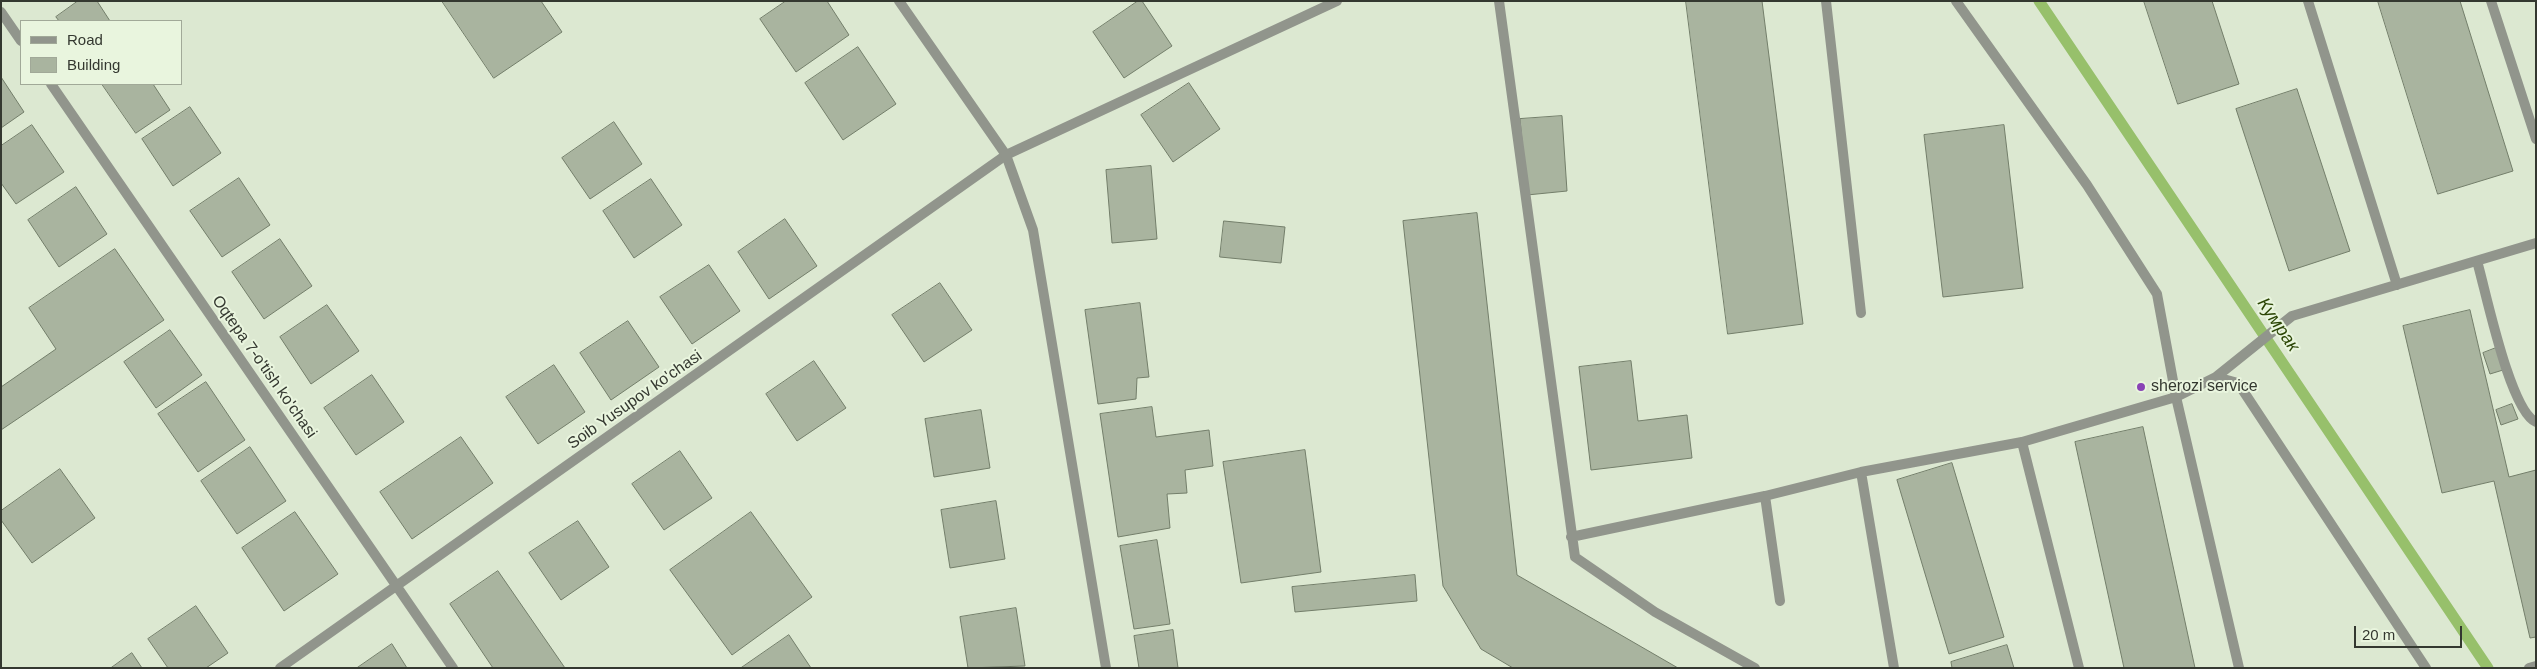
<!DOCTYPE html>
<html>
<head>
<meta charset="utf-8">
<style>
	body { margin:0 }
	#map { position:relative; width:2537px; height:669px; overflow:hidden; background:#dce8d1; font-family:Arial,sans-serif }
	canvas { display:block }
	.frame { position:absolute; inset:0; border:2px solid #343830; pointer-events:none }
	.legend { position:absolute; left:20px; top:20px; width:162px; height:65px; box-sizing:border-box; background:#e9f5de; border:1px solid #a1a998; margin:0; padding:6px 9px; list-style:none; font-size:15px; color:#343830 }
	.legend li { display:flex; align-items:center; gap:10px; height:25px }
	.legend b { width:25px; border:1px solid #a1a998 }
	.scale { position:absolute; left:2354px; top:626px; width:108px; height:22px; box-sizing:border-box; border:2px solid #343830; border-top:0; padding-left:6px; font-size:15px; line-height:18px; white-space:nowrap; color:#343830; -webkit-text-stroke:4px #e9f5de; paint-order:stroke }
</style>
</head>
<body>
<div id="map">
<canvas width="2537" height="669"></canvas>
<div class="frame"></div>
<ul class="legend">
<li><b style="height:6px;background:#91958c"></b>Road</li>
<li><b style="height:14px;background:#a9b49f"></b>Building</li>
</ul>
<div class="scale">20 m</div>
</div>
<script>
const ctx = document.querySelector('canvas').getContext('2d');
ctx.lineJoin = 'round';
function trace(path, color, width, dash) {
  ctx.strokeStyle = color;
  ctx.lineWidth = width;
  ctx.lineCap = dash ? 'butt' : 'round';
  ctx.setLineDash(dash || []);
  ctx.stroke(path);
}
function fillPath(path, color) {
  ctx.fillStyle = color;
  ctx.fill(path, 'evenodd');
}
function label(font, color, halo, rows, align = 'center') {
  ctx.font = font + ' Arial,sans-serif';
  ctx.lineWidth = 4;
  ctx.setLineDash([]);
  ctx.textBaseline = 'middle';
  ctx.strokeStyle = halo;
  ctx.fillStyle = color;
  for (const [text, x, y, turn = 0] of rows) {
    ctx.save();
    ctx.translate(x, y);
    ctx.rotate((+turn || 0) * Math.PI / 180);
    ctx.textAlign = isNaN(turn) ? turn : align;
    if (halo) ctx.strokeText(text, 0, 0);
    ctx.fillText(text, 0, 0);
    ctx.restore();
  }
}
const stream = new Path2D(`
	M2039,1L2488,668`);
const building = new Path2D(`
	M78,1H97L110,21H59L56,17Z
	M442,1H541L562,32L494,78Z
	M786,1H827L849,35L796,72L760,19Z
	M1138,1H1142L1172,46L1124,78L1093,32Z
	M1686,1H1762L1803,324L1728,334Z
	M2144,1H2212L2239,84L2178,104Z
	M2378,1H2460L2513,171L2438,194Z
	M858,47L896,104L843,140L805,83Z
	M1,77L24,112L1,128Z
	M1189,83L1220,129L1173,162L1141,115Z
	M102,84H153L170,110L136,133Z
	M2297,89L2350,251L2289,271L2236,109Z
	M190,107L221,153L173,186L142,139Z
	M1562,116L1567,191L1527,195L1520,119Z
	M614,122L642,164L590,199L562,158Z
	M32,125L64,172L16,204L1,183V146Z
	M2004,125L2023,288L1943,297L1924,135Z
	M1151,166L1157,239L1112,243L1106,170Z
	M239,178L270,225L222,257L190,211Z
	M651,179L682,225L634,258L603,211Z
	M76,187L107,234L59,267L28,220Z
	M1477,213L1517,575L1678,668H1513L1481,649L1443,586L1403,221Z
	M785,219L817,266L769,299L738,252Z
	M1224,221L1285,227L1281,263L1220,257Z
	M280,239L312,286L264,319L232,272Z
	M115,249L164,320L1,430V387L56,349L29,308Z
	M709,265L740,311L692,344L660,297Z
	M940,283L972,330L924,362L892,315Z
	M1140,303L1149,377L1137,378L1136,399L1098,404L1085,310Z
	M327,305L359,351L311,384L280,337Z
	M2470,310L2509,477L2536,470V637L2530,638L2494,481L2442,493L2403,326Z
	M628,321L659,367L611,400L580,353Z
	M170,330L202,375L156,408L124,362Z
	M2496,348L2503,370L2490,374L2483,353Z
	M814,361L846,408L797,441L766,394Z
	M1631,361L1638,421L1687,415L1692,458L1591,470L1579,367Z
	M554,365L585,412L538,444L506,397Z
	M372,375L404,422L356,455L324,408Z
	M206,382L245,440L198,472L158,414Z
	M2512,404L2518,419L2501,425L2496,410Z
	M1152,407L1156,437L1209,430L1213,466L1185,470L1187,493L1167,494L1170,528L1118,537L1100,414Z
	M981,410L990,468L934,477L925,419Z
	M2143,427L2195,668H2124L2075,442Z
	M461,437L493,483L412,539L380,492Z
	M250,447L286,501L237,534L201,481Z
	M1305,450L1321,572L1241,583L1223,462Z
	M680,451L712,498L664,530L632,484Z
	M1952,463L2004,637L1949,654L1897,480Z
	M60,469L95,518L32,563L1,520V511Z
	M996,501L1005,559L950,568L941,510Z
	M295,512L338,574L284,611L242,548Z
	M751,512L812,597L732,655L670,570Z
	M578,521L609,567L561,600L529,553Z
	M1157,540L1170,624L1134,629L1120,546Z
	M498,571L565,668H493L450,604Z
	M1415,575L1417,601L1295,612L1292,587Z
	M196,606L228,653L206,668H168L148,639Z
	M1016,608L1025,666L968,668L960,617Z
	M1173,630L1178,668H1139L1134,636Z
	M789,635L811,668H741Z
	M392,644L407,668H357Z
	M2007,645L2014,668H1952L1951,662Z
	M132,653L142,668H111Z`);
const service = new Path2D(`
	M1499,1L1575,557L1655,612L1755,668
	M1826,1L1861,313
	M1956,1L2087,185L2157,294L2176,397L2216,377L2238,383L2426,668
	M2308,1L2397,285
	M2491,1L2536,139
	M2477,261C2486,292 2510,411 2536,422
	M2216,377L2292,316L2536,243
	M2022,442L2079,668
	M1861,472L1894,668
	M1765,496L1780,601
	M1571,537L1765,496L1861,472L2022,442L2176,397L2239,668
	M2529,668L2536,666`);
const minor = new Path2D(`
	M1,12L21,41
	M51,84L453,668
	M280,668L1006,155L1337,1`);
const tertiary = new Path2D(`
	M899,1L1006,155L1033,230L1106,668`);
const markers = [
	[2141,387,5,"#8942b5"]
];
const streetNames = [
	["Oqtepa 7-o'tish ko'chasi",264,367,55],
	["Soib Yusupov ko'chasi",635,400,-35]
];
const poiNames = [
	["sherozi service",2151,387]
];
const waterNames = [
	["Кумрак",2278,325,56]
];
trace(stream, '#97c06b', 11);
fillPath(building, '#a9b49f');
trace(building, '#737e6a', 1);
trace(service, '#91958c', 10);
trace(minor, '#91958c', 10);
trace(tertiary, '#91958c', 10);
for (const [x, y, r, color] of markers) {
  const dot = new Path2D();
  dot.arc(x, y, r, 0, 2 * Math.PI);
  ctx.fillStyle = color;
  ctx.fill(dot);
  trace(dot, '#e9f5de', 2);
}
label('16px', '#343830', '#e9f5de', streetNames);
label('16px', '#343830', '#e9f5de', poiNames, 'left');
label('italic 18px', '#2c4606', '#e9f5de', waterNames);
</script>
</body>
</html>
